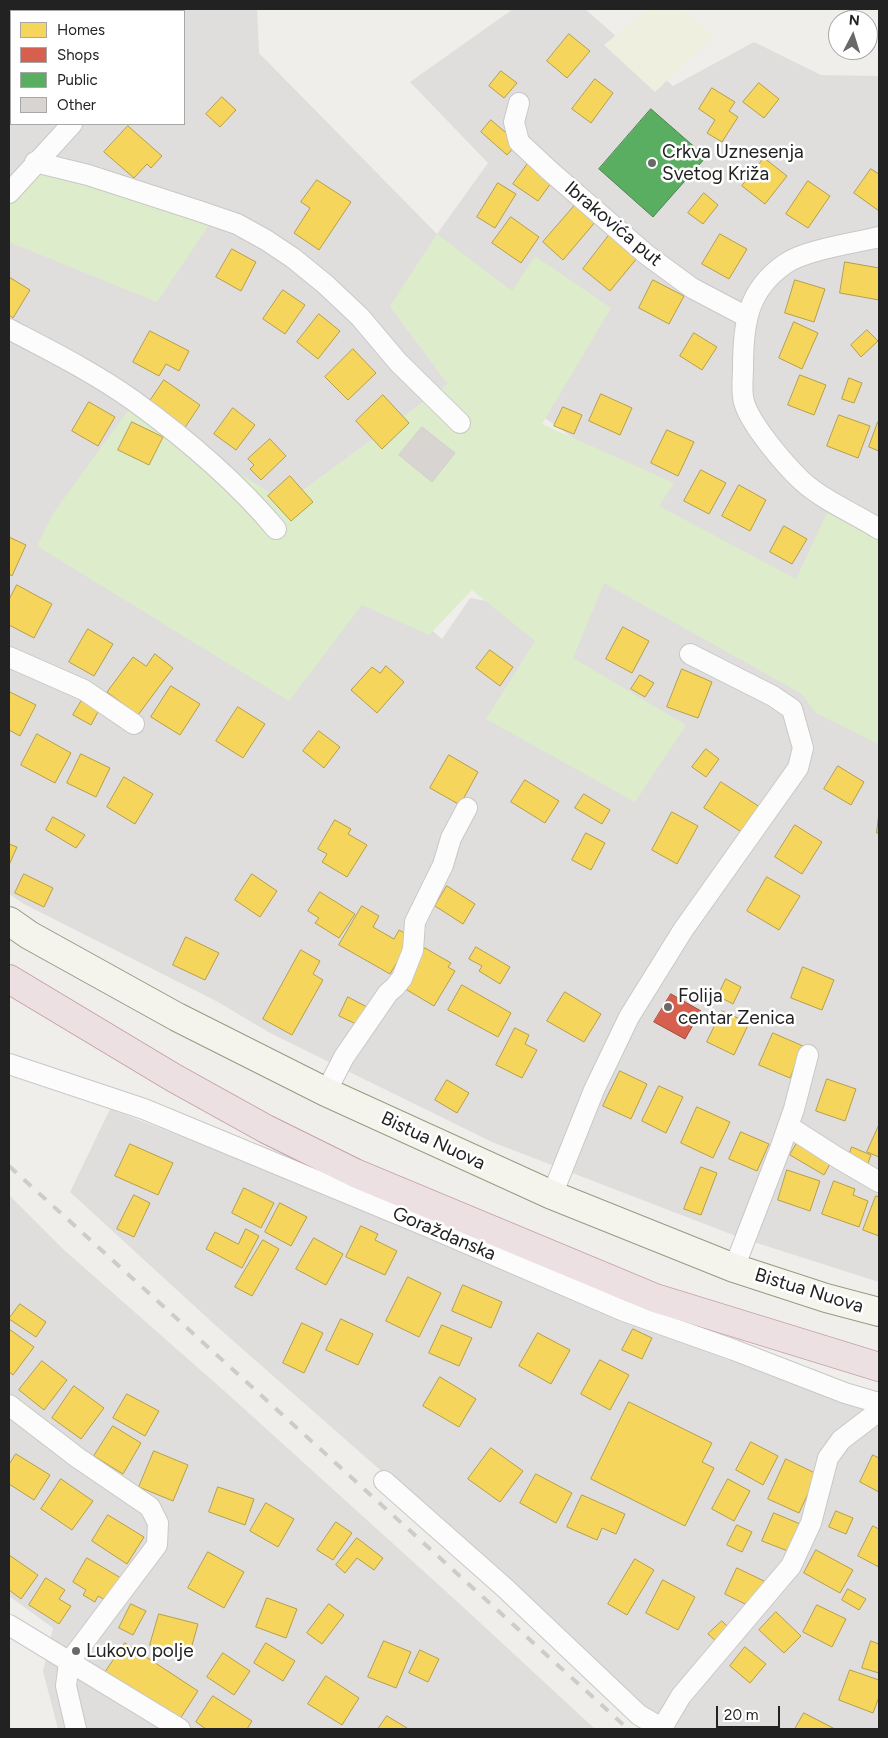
<!DOCTYPE html>
<html>
<head>
<meta charset="utf-8">
<style>
	body { margin:0 }
	#map { position:relative; width:888px; height:1738px; overflow:hidden; background:#f0eeeb; font-family:Figtree,sans-serif }
	canvas { display:block }
	.frame { position:absolute; inset:0; border:10px solid #222; pointer-events:none }
	.legend { position:absolute; left:10px; top:10px; width:175px; height:115px; box-sizing:border-box; background:#fff; border:1px solid #a7a7a7; margin:0; padding:6px 9px; list-style:none; font-size:15px; color:#222 }
	.legend li { display:flex; align-items:center; gap:10px; height:25px }
	.legend b { width:25px; border:1px solid #a7a7a7 }
	.north { position:absolute; left:828px; top:10px; width:50px; height:50px; box-sizing:border-box; background:#fff; border:1px solid #a7a7a7; border-radius:50%; rotate:5deg; font-size:14px; font-weight:700; line-height:20px; text-align:center; color:#222 }
	.north::after { content:''; display:block; margin:auto; width:18px; height:22px; background:#6a6968; clip-path:polygon(50% 0,100% 100%,50% 72%,0 100%) }
	.scale { position:absolute; left:716px; top:1706px; width:64px; height:22px; box-sizing:border-box; border:2px solid #222; border-top:0; padding-left:6px; font-size:15px; line-height:18px; white-space:nowrap; color:#222; -webkit-text-stroke:4px #fff; paint-order:stroke }
</style>
</head>
<body>
<div id="map">
<canvas width="888" height="1738"></canvas>
<div class="frame"></div>
<ul class="legend">
<li><b style="height:14px;background:#f6d55c"></b>Homes</li>
<li><b style="height:14px;background:#d6604d"></b>Shops</li>
<li><b style="height:14px;background:#5aae61"></b>Public</li>
<li><b style="height:14px;background:#d7d4d2"></b>Other</li>
</ul>
<div class="north">N</div>
<div class="scale">20 m</div>
</div>
<script>
const ctx = document.querySelector('canvas').getContext('2d');
ctx.lineJoin = 'round';
function fillPath(path, color) {
  ctx.fillStyle = color;
  ctx.fill(path, 'evenodd');
}
function trace(path, color, width, dash) {
  ctx.strokeStyle = color;
  ctx.lineWidth = width;
  ctx.lineCap = dash ? 'butt' : 'round';
  ctx.setLineDash(dash || []);
  ctx.stroke(path);
}
function label(font, color, halo, rows, align = 'center') {
  ctx.font = font + ' Figtree,sans-serif';
  ctx.lineWidth = 5;
  ctx.setLineDash([]);
  ctx.textBaseline = 'middle';
  ctx.strokeStyle = halo;
  ctx.fillStyle = color;
  for (const [text, x, y, turn = 0] of rows) {
    ctx.save();
    ctx.translate(x, y);
    ctx.rotate((+turn || 0) * Math.PI / 180);
    ctx.textAlign = isNaN(turn) ? turn : align;
    if (halo) ctx.strokeText(text, 0, 0);
    ctx.fillText(text, 0, 0);
    ctx.restore();
  }
}
const residential = new Path2D(`
	M9,9H257L259,53L437,234L488,163L410,82L513,9H585L673,86L754,42L821,75L879,76V1282L741,1238L492,1142L270,1033L218,1002L24,904L9,894ZM11,11H184V124H11ZM390,306L642,488L578,618L470,598L442,639L286,503L448,384Z
	M110,1109L362,1206L879,1410V1729H674L647,1709L404,1491L214,1324L70,1192Z
	M9,1195L63,1249L230,1396L462,1606L595,1729H58L43,1671L53,1628L9,1596Z`);
const farmland = new Path2D(`
	M647,9H681L714,36L655,92L604,45Z`);
const grass = new Path2D(`
	M46,172L209,225L157,302L9,242V197L21,181Z
	M437,234L512,291L535,256L611,308L542,424L674,483L659,506L796,579L834,498L879,532V744L816,713L802,694L604,583L573,658L686,725L635,802L486,719L535,641L472,590L429,635L362,605L289,701L37,546L52,515L132,405L286,503L448,384L390,306Z`);
const homes = new Path2D(`
	M77,9H92L94,11H74Z
	M569,34L590,51L567,78L547,61Z
	M501,71L517,83L504,98L489,86Z
	M595,79L613,93L591,123L572,109Z
	M759,83L779,99L764,118L743,102Z
	M712,88L735,102L729,111L738,117L722,142L707,133L715,120L699,109Z
	M222,97L236,110L220,127L206,114Z
	M491,120L518,143L507,155L481,132Z
	M128,126L162,156L151,168L147,164L134,178L104,152Z
	M764,158L787,176L765,204L742,186Z
	M529,162L554,179L538,201L513,184Z
	M871,169L879,174V211L854,193Z
	M317,180L351,202L319,250L294,233L310,208L301,202Z
	M808,181L830,196L808,228L786,214Z
	M498,183L516,194L495,228L477,217Z
	M704,193L718,205L703,224L688,213Z
	M576,204L596,221L563,260L543,242Z
	M511,217L539,237L521,263L492,243Z
	M610,234L638,257L610,291L583,269Z
	M720,234L747,249L729,279L702,264Z
	M232,249L256,262L241,291L216,277Z
	M845,262L879,268V300L840,293Z
	M9,277L30,290L13,318L9,315Z
	M653,280L684,296L669,324L639,308Z
	M795,280L825,289L814,322L785,313Z
	M283,290L305,305L285,334L263,319Z
	M319,314L340,331L318,359L297,342Z
	M794,322L818,333L802,369L779,358Z
	M867,330L878,341L861,357L851,345Z
	M150,331L189,351L179,371L166,364L159,376L133,362Z
	M694,333L717,347L702,370L680,356Z
	M353,349L376,373L348,400L325,377Z
	M800,375L826,385L814,415L788,405Z
	M849,378L862,383L854,403L842,399Z
	M164,380L200,405L184,429L148,404Z
	M601,394L632,408L620,435L589,421Z
	M383,395L409,423L382,449L356,421Z
	M89,402L115,417L98,446L72,431Z
	M563,407L582,415L574,434L554,426Z
	M233,408L255,425L236,450L214,434Z
	M839,415L870,426L858,458L827,446Z
	M132,422L163,437L149,465L118,450Z
	M878,422H879V451L869,447Z
	M667,430L694,442L678,476L651,463Z
	M270,439L286,456L261,480L250,469L254,465L248,459Z
	M701,470L726,483L709,514L684,501Z
	M290,476L313,502L291,521L268,496Z
	M739,485L766,500L750,531L722,516Z
	M784,526L807,539L792,564L770,552Z
	M9,537L26,545L12,576L9,574Z
	M17,585L52,604L34,638L9,625V600Z
	M623,627L649,641L632,673L606,659Z
	M88,629L113,644L94,676L69,662Z
	M490,650L513,667L500,686L476,668Z
	M155,654L173,668L138,715L107,692L133,657L146,666Z
	M386,666L404,682L377,713L351,690L372,667L380,673Z
	M682,669L712,682L698,718L667,707Z
	M640,675L654,683L645,697L631,689Z
	M171,686L200,704L180,735L151,717Z
	M10,692L36,705L20,736L9,730Z
	M82,700L99,710L91,725L73,715Z
	M238,707L265,724L243,758L216,741Z
	M319,731L340,747L324,768L303,751Z
	M37,734L71,753L55,783L21,765Z
	M706,749L719,759L706,777L692,767Z
	M81,754L110,768L96,797L67,783Z
	M449,755L478,772L460,805L430,788Z
	M838,766L864,782L851,805L824,789Z
	M124,777L153,794L135,824L107,807Z
	M525,780L559,801L545,823L511,802Z
	M721,782L760,807L743,833L704,808Z
	M584,794L610,810L602,824L575,808Z
	M672,812L698,826L677,864L652,850Z
	M879,813V833H877Z
	M53,817L85,835L76,848L46,830Z
	M335,820L351,829L348,834L367,845L347,877L322,862L327,854L318,849Z
	M795,825L822,842L802,874L775,857Z
	M586,833L605,843L591,870L572,860Z
	M9,844L17,847L9,865Z
	M24,874L53,888L44,907L15,893Z
	M252,874L277,891L260,917L235,900Z
	M767,877L800,896L779,930L747,911Z
	M447,886L475,904L463,924L435,906Z
	M320,892L355,914L339,938L315,923L319,918L308,911Z
	M362,906L379,916L373,927L394,939L399,930L412,937L390,974L339,945Z
	M186,937L219,953L205,980L173,965Z
	M476,947L510,967L500,984L479,971L482,966L469,959Z
	M425,948L451,963L448,967L455,971L434,1006L402,987Z
	M301,950L320,961L313,974L323,980L292,1035L263,1019Z
	M803,967L834,980L822,1010L791,998Z
	M726,979L741,987L733,1004L718,996Z
	M462,985L511,1013L498,1037L448,1010Z
	M565,992L601,1014L584,1042L547,1021Z
	M348,997L367,1007L358,1025L339,1016Z
	M722,1011L749,1023L734,1055L707,1042Z
	M515,1028L529,1035L525,1044L537,1050L522,1078L496,1065Z
	M773,1033L803,1046L790,1078L759,1065Z
	M620,1071L647,1084L631,1119L603,1106Z
	M827,1079L856,1089L845,1121L816,1111Z
	M447,1080L469,1093L457,1113L435,1100Z
	M659,1086L683,1097L666,1133L642,1121Z
	M697,1107L730,1122L713,1158L681,1143Z
	M879,1125V1157L867,1152Z
	M741,1132L769,1144L757,1171L729,1159Z
	M797,1143L831,1162L824,1175L790,1155Z
	M130,1144L173,1163L158,1195L115,1176Z
	M852,1147L871,1155L867,1166L848,1158Z
	M701,1167L717,1173L701,1215L684,1209Z
	M787,1170L820,1181L810,1211L778,1200Z
	M834,1181L855,1189L853,1195L868,1201L859,1227L822,1214Z
	M244,1188L274,1203L261,1228L232,1213Z
	M134,1195L150,1203L134,1237L117,1229Z
	M876,1196L879,1197V1236L863,1230Z
	M280,1203L307,1217L291,1246L265,1232Z
	M361,1226L378,1234L375,1240L397,1251L385,1275L346,1257Z
	M246,1229L259,1236L242,1268L206,1249L215,1232L238,1244Z
	M314,1238L343,1254L326,1285L296,1269Z
	M263,1240L279,1249L252,1296L235,1287Z
	M408,1277L441,1293L419,1337L386,1321Z
	M463,1285L502,1302L491,1328L452,1311Z
	M20,1304L46,1322L36,1337L9,1319Z
	M341,1319L373,1334L358,1365L326,1350Z
	M302,1323L323,1333L304,1373L283,1363Z
	M442,1325L472,1338L459,1366L429,1353Z
	M9,1329L34,1347L13,1375L9,1372Z
	M633,1329L652,1338L642,1359L622,1350Z
	M538,1333L570,1350L551,1384L519,1366Z
	M600,1360L629,1375L610,1410L581,1394Z
	M42,1361L67,1380L44,1410L19,1390Z
	M440,1377L476,1399L459,1427L423,1406Z
	M74,1386L104,1408L81,1439L52,1418Z
	M127,1394L159,1411L145,1436L113,1418Z
	M629,1402L712,1443L702,1462L714,1468L685,1526L591,1479Z
	M113,1426L141,1443L123,1474L94,1456Z
	M751,1442L778,1456L763,1485L736,1470Z
	M491,1448L523,1471L500,1502L468,1479Z
	M154,1451L188,1465L173,1501L139,1487Z
	M16,1454L50,1475L34,1500L9,1484V1465Z
	M873,1455L879,1458V1492L860,1482Z
	M786,1459L817,1474L799,1513L768,1499Z
	M536,1474L572,1493L556,1523L520,1503Z
	M61,1479L93,1501L72,1530L41,1509Z
	M728,1479L750,1491L734,1521L712,1509Z
	M218,1487L254,1499L245,1525L209,1512Z
	M582,1495L625,1514L616,1534L602,1528L597,1540L567,1527Z
	M266,1503L294,1519L278,1547L250,1531Z
	M836,1511L853,1518L846,1534L829,1527Z
	M774,1513L805,1526L793,1553L762,1541Z
	M108,1515L144,1537L127,1564L92,1541Z
	M336,1522L352,1533L333,1560L317,1550Z
	M737,1525L752,1532L742,1552L727,1545Z
	M873,1526L879,1529V1567L858,1556Z
	M357,1538L383,1558L374,1570L357,1558L345,1573L336,1565Z
	M816,1550L853,1570L840,1593L804,1573Z
	M208,1552L244,1572L224,1608L188,1588Z
	M9,1555L38,1575L21,1599L9,1590Z
	M87,1558L121,1578L107,1601L98,1596L95,1602L83,1595L86,1590L73,1582Z
	M635,1559L654,1570L627,1615L608,1604Z
	M737,1568L764,1581L751,1607L725,1594Z
	M46,1578L65,1590L59,1599L71,1606L59,1624L29,1605Z
	M663,1580L695,1597L678,1630L646,1613Z
	M848,1589L866,1599L859,1610L842,1600Z
	M267,1598L297,1609L286,1638L256,1627Z
	M131,1604L146,1611L133,1635L119,1628Z
	M329,1604L344,1615L322,1644L307,1633Z
	M817,1605L846,1619L832,1647L803,1632Z
	M776,1612L801,1636L784,1653L759,1630Z
	M159,1614L198,1624L189,1656L150,1645Z
	M722,1621L730,1629L717,1642L708,1634Z
	M384,1641L411,1652L396,1688L368,1677Z
	M871,1641L879,1644V1673L862,1668Z
	M125,1643L198,1691L178,1722L104,1674Z
	M266,1643L295,1661L283,1681L254,1663Z
	M745,1647L766,1664L750,1683L730,1666Z
	M420,1650L439,1659L428,1682L409,1673Z
	M223,1653L250,1671L234,1695L207,1677Z
	M850,1670L879,1680V1697L873,1713L839,1700Z
	M326,1676L359,1698L342,1725L308,1704Z
	M213,1696L252,1721L247,1729H206L196,1722Z
	M804,1713L835,1729H795Z
	M387,1716L407,1728L406,1729H378Z`);
const shops = new Path2D(`
	M671,994L701,1011L685,1039L654,1022Z`);
const public = new Path2D(`
	M651,109L706,157L653,217L599,169Z`);
const building = new Path2D(`
	M422,427L455,453L432,482L399,455Z`);
const street = new Path2D(`
	M519,103L514,122L519,142L550,171L647,255L692,288L747,317
	M35,162L88,175L199,211L237,224L266,240L293,258L325,284L360,317L398,362L460,423
	M9,193L72,124
	M879,237C855,243 804,250 785,264C747,290 743,325 743,368C743,379 741,391 744,402C750,424 785,465 802,481C824,501 854,513 879,529
	M9,329C51,351 95,373 134,401C185,438 235,480 276,529
	M9,657L84,690L134,724
	M9,1064L144,1109L429,1227L624,1311L734,1350L845,1393L879,1403
	M326,1092L344,1057L388,993L395,987L402,978L413,950L415,922L443,865L451,838L467,808
	M788,1126L838,1158L879,1182
	M552,1195L594,1090L629,1017L683,930L798,768L803,748L792,709L773,696L690,654
	M734,1268L780,1149L794,1109L808,1055
	M9,1405L78,1458L150,1507L158,1523L157,1545L69,1662L66,1686L76,1729
	M384,1481L505,1588L639,1715L663,1729
	M9,1625L180,1729
	M662,1728L681,1696L791,1566L811,1523L828,1458L841,1440L879,1411`);
const secondary = new Path2D(`
	M9,921L29,935L177,1017L326,1092L552,1195L734,1268L826,1298L879,1312`);
const highway = new Path2D(`
	M9,979L174,1078L266,1129L355,1173L655,1298L879,1367`);
const rail = new Path2D(`
	M9,1166L628,1729`);
const markers = [
	[652,163,5,"#6a6968"],
	[668,1007,5,"#6a6968"],
	[76,1651,5,"#6a6968"]
];
const poiNames = [
	["Crkva Uznesenja",662,152],
	["Svetog Križa",662,174],
	["Folija",678,996],
	["centar Zenica",678,1018],
	["Lukovo polje",86,1651]
];
const streetNames = [
	["Ibrakovića put",613,224,40],
	["Bistua Nuova",433,1141,25],
	["Goraždanska",444,1234,23],
	["Bistua Nuova",809,1291,17]
];
fillPath(residential, '#dfdedc');
fillPath(farmland, '#efefdf');
fillPath(grass, '#ddeccb');
fillPath(homes, '#f6d55c');
trace(homes, '#b69f4b', 1);
fillPath(shops, '#d6604d');
trace(shops, '#a04d40', 1);
fillPath(public, '#5aae61');
trace(public, '#49844e', 1);
fillPath(building, '#d7d4d2');
trace(building, '#d3d0cc', 1);
trace(street, '#c9c8c7', 22);
trace(secondary, '#999a82', 30);
trace(highway, '#c5a2ac', 30);
trace(street, '#fdfcfc', 20);
trace(secondary, '#f4f4ed', 28);
trace(highway, '#ece0e2', 28);
trace(rail, '#ccc', 4, [10, 10]);
for (const [x, y, r, color] of markers) {
  const dot = new Path2D();
  dot.arc(x, y, r, 0, 2 * Math.PI);
  ctx.fillStyle = color;
  ctx.fill(dot);
  trace(dot, '#fff', 2);
}
label('19px', '#222', '#fff', poiNames, 'left');
label('19px', '#222', '#fff', streetNames);
</script>
</body>
</html>
